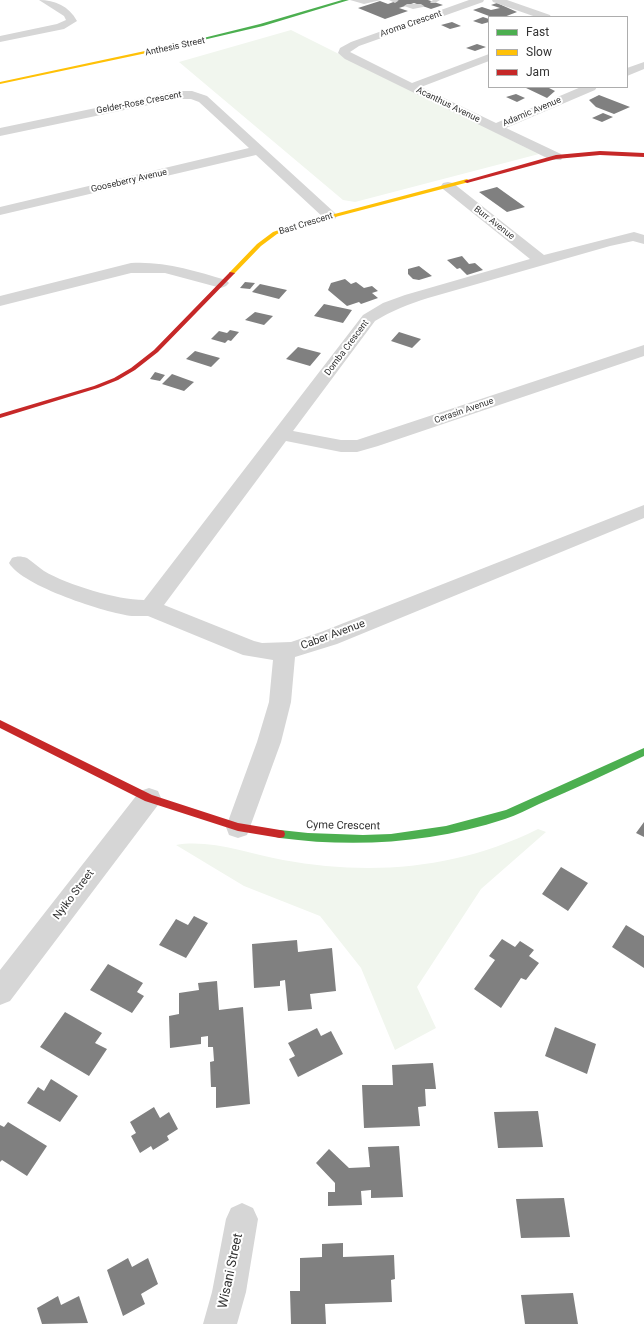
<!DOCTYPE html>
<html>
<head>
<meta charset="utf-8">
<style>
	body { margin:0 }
	#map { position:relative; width:644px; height:1324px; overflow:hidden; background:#fff; font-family:Roboto,sans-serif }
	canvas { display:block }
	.legend { position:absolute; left:488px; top:16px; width:140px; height:72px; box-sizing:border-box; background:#fff; border:1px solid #adadad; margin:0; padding:5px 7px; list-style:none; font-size:12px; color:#323232 }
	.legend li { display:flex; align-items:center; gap:8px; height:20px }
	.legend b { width:20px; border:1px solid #adadad }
</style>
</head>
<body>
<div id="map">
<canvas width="644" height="1324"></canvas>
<ul class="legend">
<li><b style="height:5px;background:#4caf50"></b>Fast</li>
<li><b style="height:5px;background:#ffc107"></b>Slow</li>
<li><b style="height:5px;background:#c62828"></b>Jam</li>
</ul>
</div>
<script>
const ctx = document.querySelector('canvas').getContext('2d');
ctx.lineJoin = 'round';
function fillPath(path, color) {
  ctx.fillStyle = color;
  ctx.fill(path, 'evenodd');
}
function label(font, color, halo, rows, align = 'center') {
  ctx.font = font + ' Roboto,sans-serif';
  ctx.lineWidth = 4;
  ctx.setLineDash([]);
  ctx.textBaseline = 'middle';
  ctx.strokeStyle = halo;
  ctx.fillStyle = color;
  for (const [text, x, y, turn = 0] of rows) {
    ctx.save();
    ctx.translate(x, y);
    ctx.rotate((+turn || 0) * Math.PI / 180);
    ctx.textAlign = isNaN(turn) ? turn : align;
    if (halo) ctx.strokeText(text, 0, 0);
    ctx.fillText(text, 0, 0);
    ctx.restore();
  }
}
const green = new Path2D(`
	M291,30L539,154L355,202L343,200L179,62Z
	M538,829L546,832L481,889L417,987L436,1028L395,1050L361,968L320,916L244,886L176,845C211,839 249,854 283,860C371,876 458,869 538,829Z`);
const building = new Path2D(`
	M399,0H428L443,5L431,9L414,3L399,8L408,11L385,19L358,8L380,1L388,4Z
	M497,3L517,12L504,17H497L489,16L473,10L482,7L491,10L500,8L491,5Z
	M483,17L489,19V22L482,24L473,21Z
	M452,22L461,26L450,29L441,25Z
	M477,44L486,47L475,51L466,48Z
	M524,87H547L555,91L547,98Z
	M516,94L525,98L517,102L506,97Z
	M599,95L630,107L614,114L596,107L589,100Z
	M603,113L613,117L602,122L592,118Z
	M497,187L525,207L507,212L479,192Z
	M462,256L469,264L475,263L483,270L467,275L460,268L457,269L447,260Z
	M419,266L432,276L419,280L413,279L408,274V269Z
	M345,279L351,284L356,282L364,288L372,286L378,291L372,293L378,298L361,304L359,302L347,306L328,290L331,283Z
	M245,282L255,283L250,289L240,288Z
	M260,284L287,290L279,299L252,292Z
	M324,304L352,310L343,323L314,316Z
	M255,312L273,316L264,325L245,320Z
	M230,330L239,332L231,341L228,340L225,343L211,339L219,331L227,333Z
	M399,332L421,339L412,348L391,341Z
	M298,347L321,353L310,366L286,359Z
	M195,351L220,358L211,367L186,359Z
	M155,372L165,375L160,381L150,379Z
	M172,374L194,382L184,391L162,384Z
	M644,822V837L636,833Z
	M561,867L588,883L568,911L542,894Z
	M194,916L208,923L186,958L159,945L176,919L188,925Z
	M626,925L644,936V968L612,947Z
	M502,939L515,947L520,941L534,950L529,956L539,963L526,980L521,978L501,1008L474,989L495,960L489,956Z
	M297,940L298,952L332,948L336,991L310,994L312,1009L288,1011L285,980L280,981V986L254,988L252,944Z
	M108,964L143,983L137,992L144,996L132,1013L90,990Z
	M217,981L219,1010L243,1007L250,1104L216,1108V1087H211L210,1062L214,1061L213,1047H208V1036L201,1037V1044L170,1048L169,1016L179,1014V993L199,990L198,983Z
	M65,1012L102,1033L95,1043L107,1049L89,1076L40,1047Z
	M555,1027L596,1044L587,1074L545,1056Z
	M317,1028L321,1036L331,1031L343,1054L298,1077L289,1059L295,1056L288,1043Z
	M433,1063L436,1089H425L426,1106L418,1107L420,1126L364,1128L362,1085H393L392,1065Z
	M51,1079L78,1096L60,1122L27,1103L38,1087L44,1091Z
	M154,1107L160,1118L169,1112L178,1129L167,1136L169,1140L153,1150L151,1146L140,1153L131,1136L136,1133L130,1122Z
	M538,1111L543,1147L498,1148L494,1112Z
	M8,1122L47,1146L27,1176L2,1160L0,1162V1125L4,1127Z
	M399,1146L403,1197L371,1198V1190L361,1191L362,1205L328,1206V1192H335V1183L316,1163L329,1149L349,1168L370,1167L368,1147Z
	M564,1198L570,1237L521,1238L516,1199Z
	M343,1243V1257L394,1255L395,1279L391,1280L392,1302L325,1304L326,1324H291L290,1291H300V1258L322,1257V1244Z
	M128,1258L132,1267L148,1258L158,1284L141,1294L145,1304L123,1316L107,1270Z
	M573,1293L578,1324H525L521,1295Z
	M58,1296L61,1305L79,1296L88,1323L42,1324L37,1308Z`);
const lane = new Path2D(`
	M350,0H381L364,4Z
	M389,0H397L398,1L395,3Z
	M433,0H440L435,3H431L430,2Z
	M421,4L424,6L423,7L413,9L404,6L407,4Z`);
const street = new Path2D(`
	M39,0C55,0 69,6 77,21L64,29L0,42V36L57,24L66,20L64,16Z
	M469,0H484L483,2L359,46L350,52L412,83L489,54V61L421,87L496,123L581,87H597L595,90L506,128L561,154L563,157L561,160H551L345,59L338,53L340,48L351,42Z
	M492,0H507L550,15L551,17H536L493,2Z
	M644,62V69L627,76V68Z
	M177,91H192L207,96L335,213L337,216L335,219L330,220L325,219L256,155L0,215V207L249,148L199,102L191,99H177L0,136V128Z
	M448,182L453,183L544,255L634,232L644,235V244L633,241L610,246L428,298C409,304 391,311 375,321L293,431L341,440H357L644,345V356L378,446L357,452H341L286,441L164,605L254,641L262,643L291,642L321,632L644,505V518L337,644L295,657L291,702L281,742L250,827L247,835L238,838L229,835L226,827L257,742L269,702L273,660L243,655L148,616C143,616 138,616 132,616C106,613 22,586 9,563L12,558C17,556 21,556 27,558C33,562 38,567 44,571C68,585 117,600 144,600L363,315L383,303L405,295L530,259L443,189L441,186L443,183Z
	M131,263C164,261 195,271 226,280L229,283L226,286L221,288L165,273H131L0,306V296Z
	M149,788L158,791L161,798L158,805L10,1001L0,1005V970L140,791Z
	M242,1203L253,1208L258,1219L246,1292L237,1324H203L212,1292L226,1219L231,1208Z`);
const fast = new Path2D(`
	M342,0H349L263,26L173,47L171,46L260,24Z
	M644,748V756C609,773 574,789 539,804C528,809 517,815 505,819C432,843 356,848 280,838L276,837L275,834L276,831L280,830L308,833L363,835L391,834L446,826L506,810Z`);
const slow = new Path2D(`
	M173,45L175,47L0,84V82Z
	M467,179L470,181L469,182L297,227L277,234L261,246L234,274L229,273L257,244L273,232L293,225Z`);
const jam = new Path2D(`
	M600,151L644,153V157L600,155L556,159L467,183L464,181L556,155Z
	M230,272L235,273L158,352L135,370L118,380L98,388L0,418V414L94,386L114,378L131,368L154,350Z
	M0,720L152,795L238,823L280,830L284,831L285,834L284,837L280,838L238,831L145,801L0,728Z`);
const farStreetnames = [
	["Aroma Crescent",411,24,-19],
	["Anthesis Street",175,47,-12],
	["Gelder-Rose Crescent",139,103,-11],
	["Acanthus Avenue",448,105,26],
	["Adamic Avenue",532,112,-23],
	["Gooseberry Avenue",129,181,-13],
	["Burr Avenue",494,223,38],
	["Bast Crescent",306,224,-17],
	["Domba Crescent",347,348,-53],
	["Cerasin Avenue",464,411,-19]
];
const streetNames = [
	["Caber Avenue",333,635,-20],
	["Cyme Crescent",343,826,1],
	["Nyiko Street",74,895,-53]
];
const nearStreetnames = [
	["Wisani Street",231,1271,-78]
];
fillPath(green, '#f1f6ee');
fillPath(building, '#808080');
fillPath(lane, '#d6d6d6');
fillPath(street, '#d6d6d6');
fillPath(fast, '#4caf50');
fillPath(slow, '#ffc107');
fillPath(jam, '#c62828');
label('9px', '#323232', '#fff', farStreetnames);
label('11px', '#323232', '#fff', streetNames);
label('13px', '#323232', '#fff', nearStreetnames);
</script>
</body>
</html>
